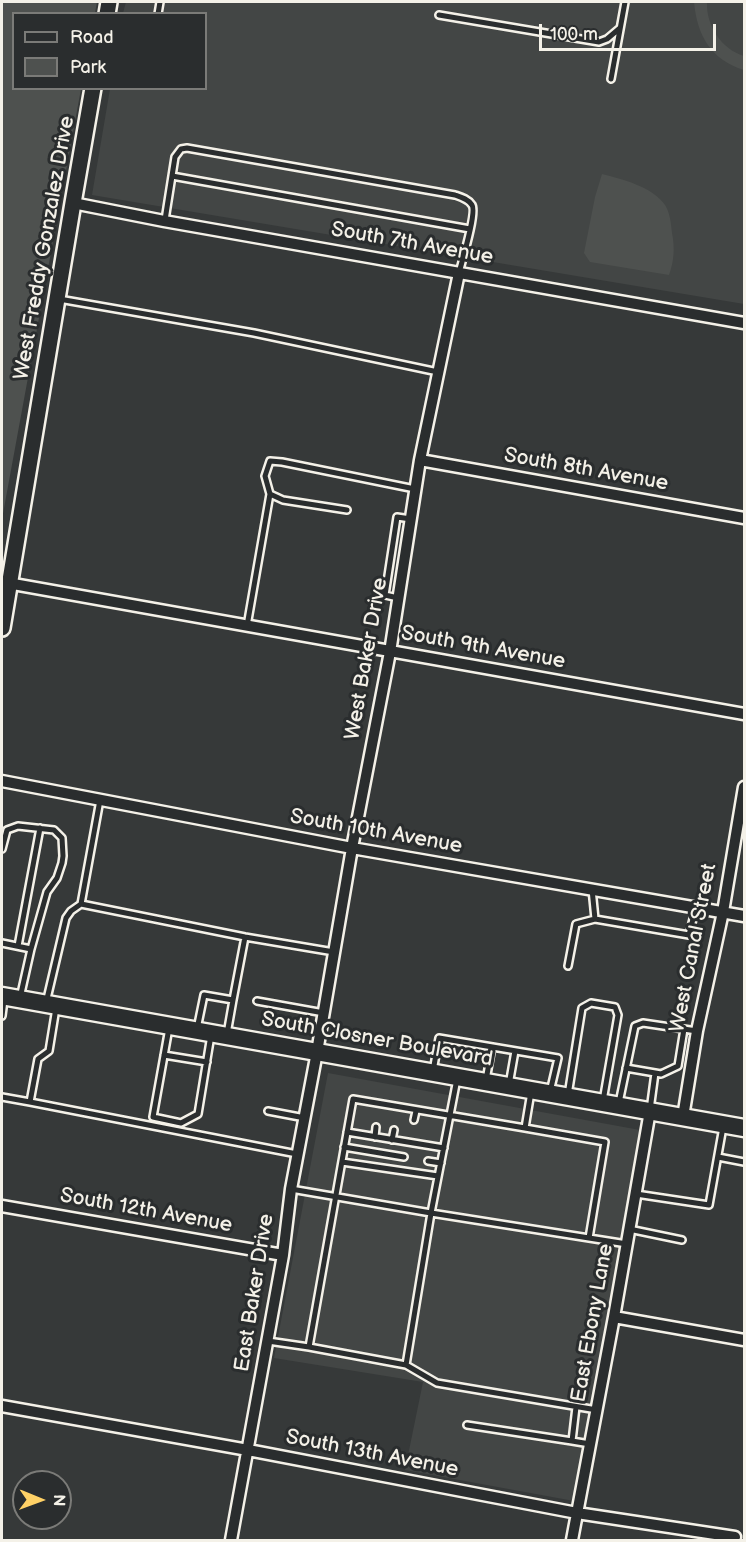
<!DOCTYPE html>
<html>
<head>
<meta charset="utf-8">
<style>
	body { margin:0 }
	#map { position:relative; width:746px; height:1542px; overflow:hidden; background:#363939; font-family:"Balsamiq Sans",sans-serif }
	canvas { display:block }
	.frame { position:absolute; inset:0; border:3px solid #f4f1e8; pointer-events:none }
	.legend { position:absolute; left:12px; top:12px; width:195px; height:78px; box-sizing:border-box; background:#2a2d2e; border:2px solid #7b7b78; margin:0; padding:8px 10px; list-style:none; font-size:18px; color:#f4f1e8 }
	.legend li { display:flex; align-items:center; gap:12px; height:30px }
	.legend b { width:30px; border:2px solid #7b7b78 }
	.north { position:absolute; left:12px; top:1470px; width:60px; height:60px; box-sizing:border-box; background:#2a2d2e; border:2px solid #7b7b78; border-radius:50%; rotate:91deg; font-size:16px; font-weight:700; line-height:24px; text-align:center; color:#f4f1e8 }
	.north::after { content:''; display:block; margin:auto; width:21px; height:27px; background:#ffd166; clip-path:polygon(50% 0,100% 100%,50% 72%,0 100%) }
	.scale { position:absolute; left:539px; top:24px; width:177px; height:27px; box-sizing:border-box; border:3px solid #f4f1e8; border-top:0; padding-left:8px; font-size:18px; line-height:21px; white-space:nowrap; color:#f4f1e8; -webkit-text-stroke:4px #2a2d2e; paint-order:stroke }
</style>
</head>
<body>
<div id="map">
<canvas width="746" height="1542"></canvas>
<div class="frame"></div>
<ul class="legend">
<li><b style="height:8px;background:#2a2d2e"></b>Road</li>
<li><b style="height:16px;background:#4e514f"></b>Park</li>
</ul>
<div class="north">N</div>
<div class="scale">100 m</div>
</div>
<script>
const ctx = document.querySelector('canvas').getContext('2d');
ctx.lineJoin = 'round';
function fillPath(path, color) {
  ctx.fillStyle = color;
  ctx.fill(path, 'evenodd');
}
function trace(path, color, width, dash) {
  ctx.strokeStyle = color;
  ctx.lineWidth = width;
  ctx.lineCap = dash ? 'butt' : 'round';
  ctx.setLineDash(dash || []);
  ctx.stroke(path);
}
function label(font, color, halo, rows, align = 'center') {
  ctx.font = font + ' "Balsamiq Sans",sans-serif';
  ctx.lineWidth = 6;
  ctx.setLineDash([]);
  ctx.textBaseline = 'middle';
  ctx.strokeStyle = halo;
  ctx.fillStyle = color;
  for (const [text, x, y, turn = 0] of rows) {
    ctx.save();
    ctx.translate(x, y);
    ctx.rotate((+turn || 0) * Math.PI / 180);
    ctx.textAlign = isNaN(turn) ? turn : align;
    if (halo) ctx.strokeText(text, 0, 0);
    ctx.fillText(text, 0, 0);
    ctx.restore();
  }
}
const built = new Path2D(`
	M126,2H744V304L92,195L110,89L206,88V14L123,13Z
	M328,1073L640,1130L574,1501L405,1470L423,1382L274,1358Z`);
const green = new Path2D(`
	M2,2H97L95,13L14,14V88L81,89L2,519Z
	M694,2H707C706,25 721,49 744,56V70C711,60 697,35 694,2Z
	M602,174C622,179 653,187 665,205C670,213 671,223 672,233C675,248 674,261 669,275L590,262L584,253L595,197Z`);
const lane = new Path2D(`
	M158,14L160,2
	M439,15L599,42L607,39L620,28
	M611,79L625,2
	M172,176L470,229
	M165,220L175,157L181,149L187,148L455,195C461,197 468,199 472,205C477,212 462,261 459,273
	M59,299L254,333L438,372
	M270,494L283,500L347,510
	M398,598L385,595L397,517L411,519
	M247,626L270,494L265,476L270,461L282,462L415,489
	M100,800L81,904L245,937L334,952
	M2,849L7,830L18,826L54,830L62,838L63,856L62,863L57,878L47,892L31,949L20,998
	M592,889L595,919L689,935L696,907
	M2,943L31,949
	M18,946L40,828
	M568,966L576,924L595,919
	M257,1001L324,1013
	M46,1003L66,918L71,911L81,904
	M2,1016L4,1000
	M169,1028L153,1117L181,1123L198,1114L211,1035
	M197,1029L204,995L233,1000L245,937
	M227,1034L233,1000
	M164,1055L207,1062
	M626,1068L661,1074L678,1066L684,1029
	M433,1071L439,1038L558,1058L550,1092
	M457,1079L431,1213L627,1244
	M486,1080L492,1047
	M509,1085L515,1051
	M568,1095L582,1008L591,1003L615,1007L618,1015L603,1101
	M2,1097L30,1102L38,1059L49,1051L56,1008
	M30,1102L297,1154
	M619,1103L635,1026L643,1023L697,1031
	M650,1110L655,1073
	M268,1111L305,1118
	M414,1120L416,1111
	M525,1128L605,1142L589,1238
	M347,1132L444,1148
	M375,1137L376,1127
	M392,1140L394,1130
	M344,1147L404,1157
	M718,1157L744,1162
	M428,1161L441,1163
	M342,1162L438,1176
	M291,1189L431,1213L406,1365L437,1383L597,1410
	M636,1194L709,1205L723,1127
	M629,1229L682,1240
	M268,1341L309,1347L353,1099L525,1128L531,1092
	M309,1347L406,1365
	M467,1425L572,1441L576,1407
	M572,1441L590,1444`);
const street = new Path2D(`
	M73,203L164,221L744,323
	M420,460L744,518
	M2,582L744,714
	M2,781L352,848L744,916
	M683,1117L697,1031L723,912L744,787
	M2,1206L283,1255
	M614,1317L744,1340
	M2,1406L248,1450L577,1513L735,1537
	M231,1540L283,1255L291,1189L317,1052L352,848L390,652L420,460L459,273
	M572,1540L614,1317L650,1111`);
const secondary = new Path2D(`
	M107,14L109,2
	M2,628L73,203L93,88`);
const primary = new Path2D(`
	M2,996L744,1128`);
const streetNames = [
	["South 7th Avenue",412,244,10],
	["West Freddy Gonzalez Drive",45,248,-80],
	["South 8th Avenue",586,470,10],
	["South 9th Avenue",483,648,10],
	["West Baker Drive",367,659,-80],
	["South 10th Avenue",376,832,10],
	["West Canal Street",694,948,-79],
	["South Closner Boulevard",377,1040,10],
	["South 12th Avenue",146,1211,10],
	["East Baker Drive",255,1293,-81],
	["East Ebony Lane",593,1323,-80],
	["South 13th Avenue",372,1454,11]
];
fillPath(built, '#434645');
fillPath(green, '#4e514f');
trace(lane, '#f4f1e8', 10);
trace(street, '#f4f1e8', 15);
trace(secondary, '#f4f1e8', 20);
trace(primary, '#f4f1e8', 21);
trace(lane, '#2a2d2e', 5);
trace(street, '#2a2d2e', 10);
trace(secondary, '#2a2d2e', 15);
trace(primary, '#2a2d2e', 16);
label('21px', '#f4f1e8', '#2a2d2e', streetNames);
</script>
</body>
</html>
